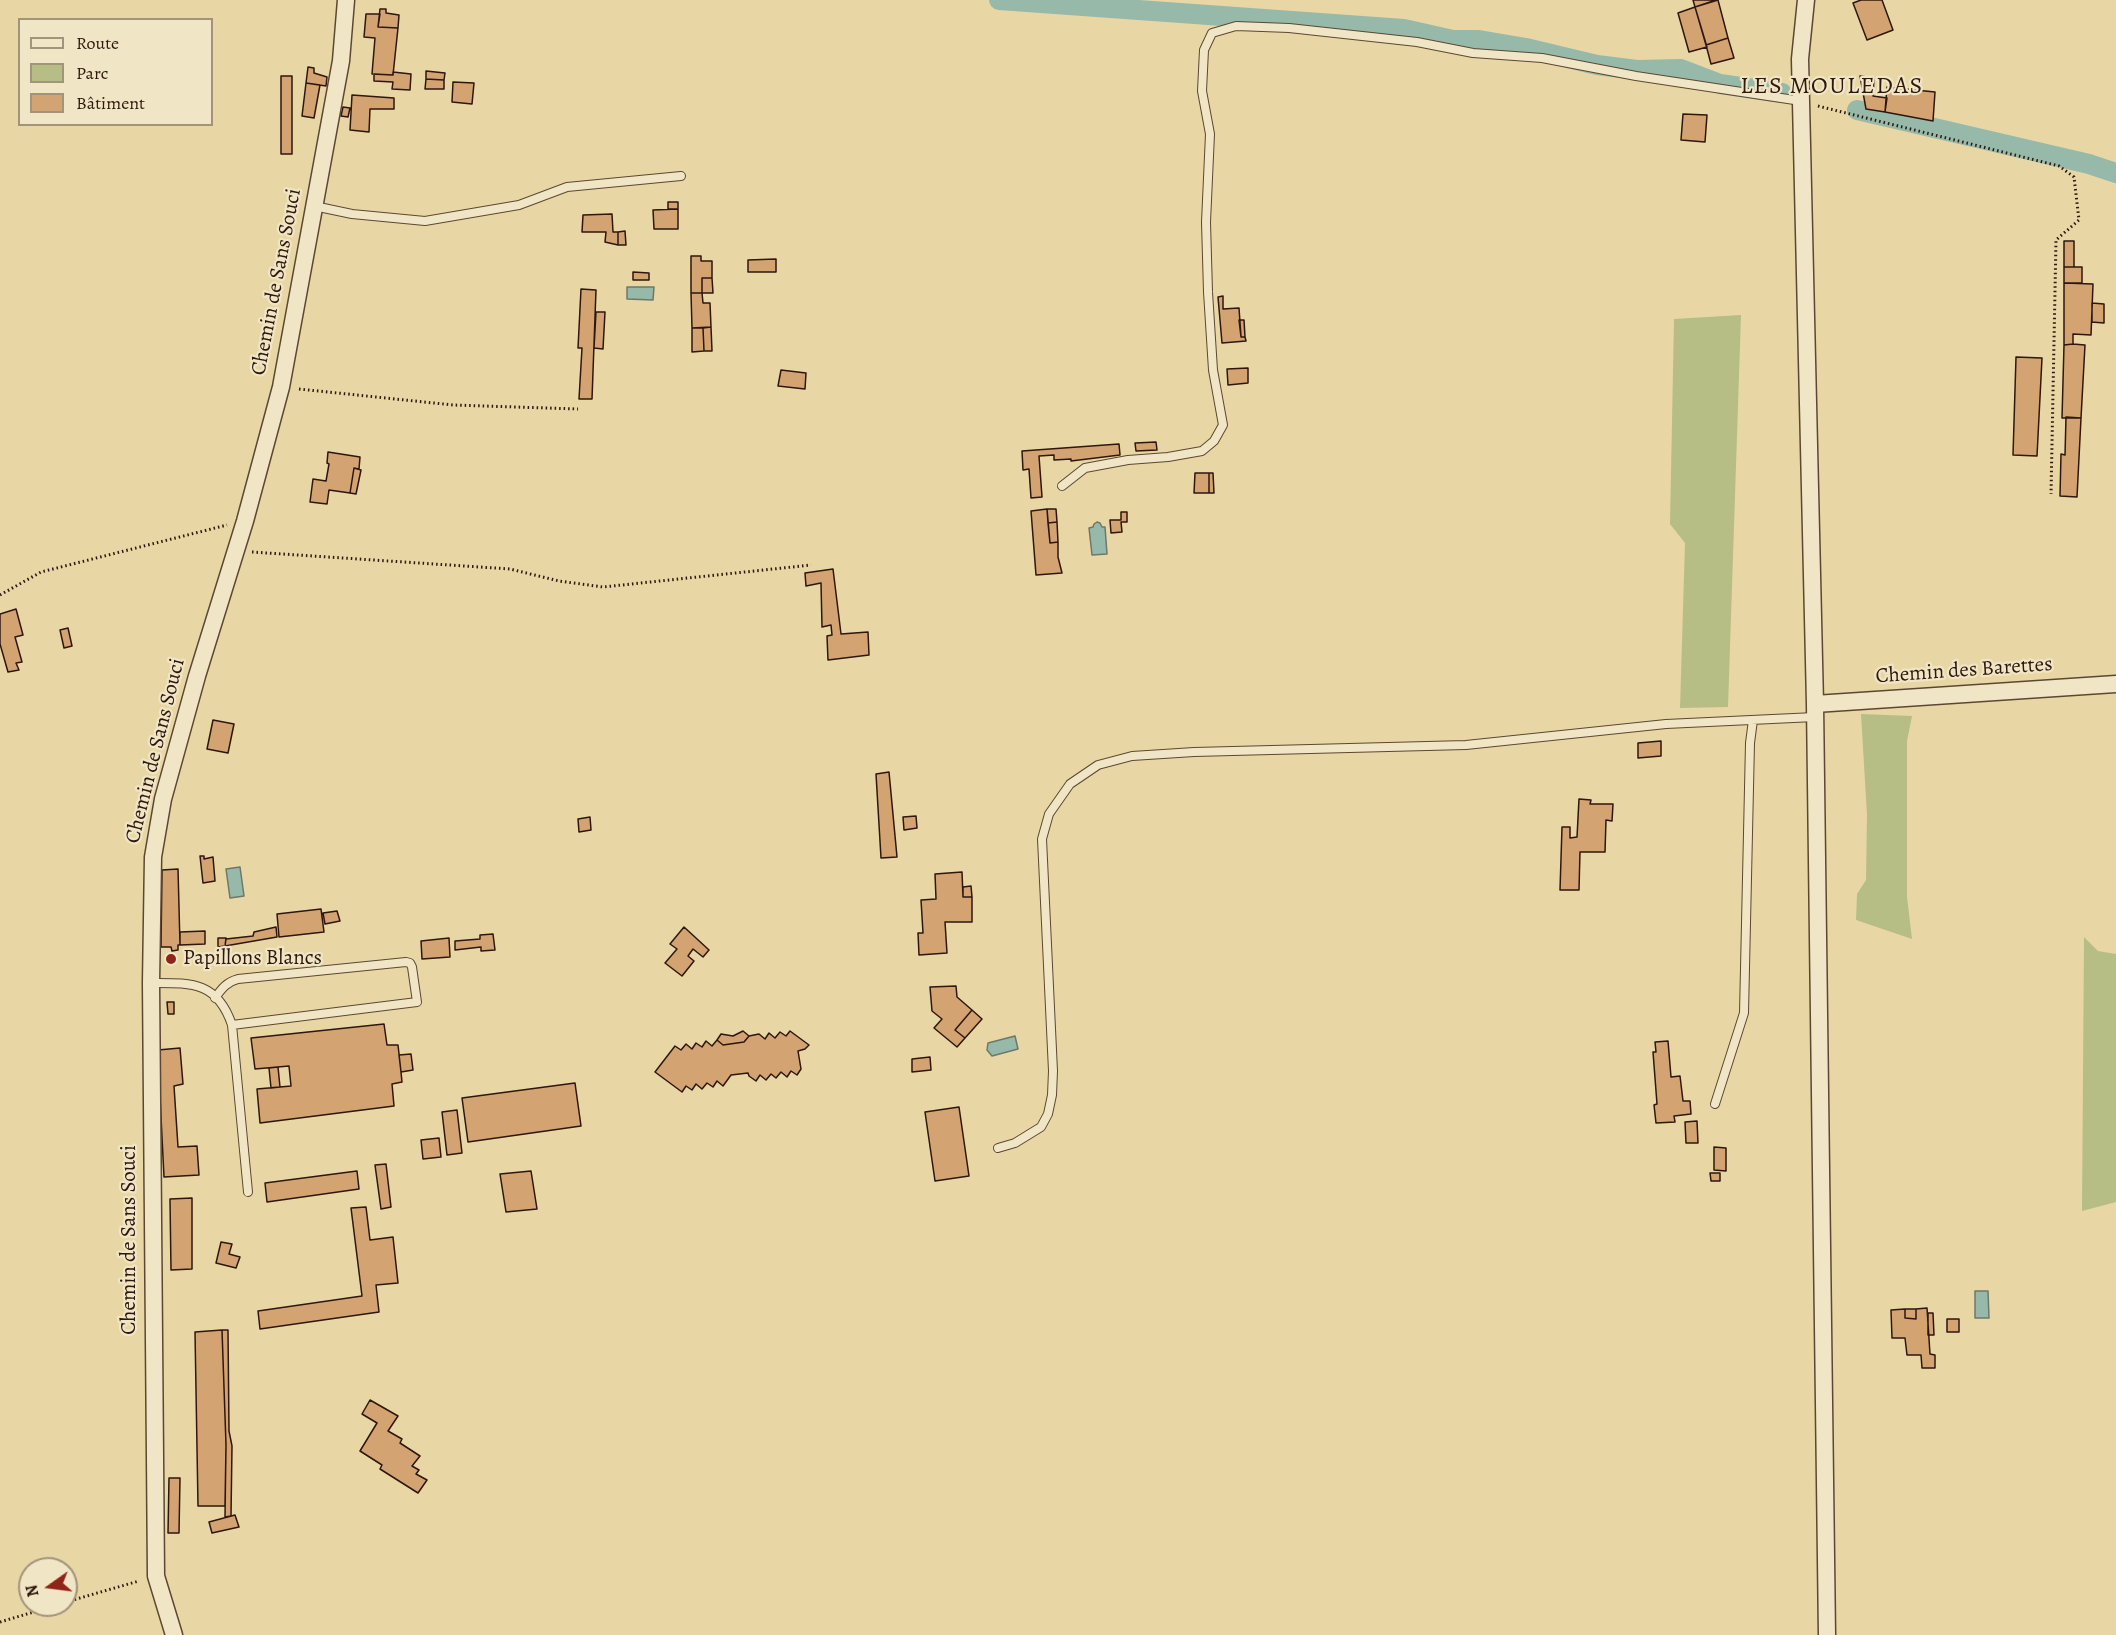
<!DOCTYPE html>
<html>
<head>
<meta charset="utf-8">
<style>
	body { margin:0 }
	#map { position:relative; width:2116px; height:1635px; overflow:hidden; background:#e8d7a4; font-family:Alegreya,serif }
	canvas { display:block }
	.legend { position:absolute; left:18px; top:18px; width:195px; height:108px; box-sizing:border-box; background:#f0e5c4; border:2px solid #a2937b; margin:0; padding:8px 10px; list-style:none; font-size:18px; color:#2d170e }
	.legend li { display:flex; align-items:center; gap:12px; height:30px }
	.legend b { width:30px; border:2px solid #a2937b }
	.north { position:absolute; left:18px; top:1557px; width:60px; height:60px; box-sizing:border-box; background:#f0e5c4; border:2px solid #a2937b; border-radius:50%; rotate:256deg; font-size:16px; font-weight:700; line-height:24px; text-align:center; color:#2d170e }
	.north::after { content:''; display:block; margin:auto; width:21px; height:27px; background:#8f2418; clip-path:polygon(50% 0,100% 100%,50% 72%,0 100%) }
</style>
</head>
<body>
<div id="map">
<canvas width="2116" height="1635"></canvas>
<ul class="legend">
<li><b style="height:8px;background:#f0e5c4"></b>Route</li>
<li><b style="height:16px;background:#b6be85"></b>Parc</li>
<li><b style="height:16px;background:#d4a372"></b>Bâtiment</li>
</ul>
<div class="north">N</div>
</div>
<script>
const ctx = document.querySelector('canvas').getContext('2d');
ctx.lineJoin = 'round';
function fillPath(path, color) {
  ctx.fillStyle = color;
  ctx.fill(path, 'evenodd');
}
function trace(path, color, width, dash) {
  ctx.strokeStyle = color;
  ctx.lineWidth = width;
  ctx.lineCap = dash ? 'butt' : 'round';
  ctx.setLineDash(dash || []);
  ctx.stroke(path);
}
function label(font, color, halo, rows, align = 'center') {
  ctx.font = font + ' Alegreya,serif';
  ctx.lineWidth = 4.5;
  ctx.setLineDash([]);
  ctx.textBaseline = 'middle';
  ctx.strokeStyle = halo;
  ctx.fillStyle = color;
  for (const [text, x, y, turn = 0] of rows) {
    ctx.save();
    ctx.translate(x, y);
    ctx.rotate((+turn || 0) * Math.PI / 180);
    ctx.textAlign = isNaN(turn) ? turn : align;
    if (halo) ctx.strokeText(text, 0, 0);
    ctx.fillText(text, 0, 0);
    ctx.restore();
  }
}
const green = new Path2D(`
	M1741,315L1728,707L1680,708L1685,543L1670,524L1674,319Z
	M1861,714L1912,716L1907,741V897L1912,939L1856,920L1857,894L1866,880L1867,815Z
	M2084,937L2098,951L2116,954V1202L2082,1211Z`);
const water = new Path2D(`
	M627,287H654L653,300L627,299Z
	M1097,522L1100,523L1102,527H1105L1107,554L1092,555L1089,528L1093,527L1094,524Z
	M240,867L244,896L230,898L226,869Z
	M1015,1036L1018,1049L992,1056L987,1050L988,1043Z
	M1975,1291H1988L1989,1318H1975Z`);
const canal = new Path2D(`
	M999,0L1404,29L1453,40H1479L1526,48L1597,65L1637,70L1681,69L1720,84L1782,93
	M1857,110L2089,164L2116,173`);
const building = new Path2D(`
	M1693,0H1716L1695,7Z
	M1718,0L1728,38L1706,45L1695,7Z
	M1861,0H1882L1893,30L1867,40L1853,3Z
	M1695,7L1707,47L1689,52L1678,13Z
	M380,9H386V13L399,15L398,28L378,27Z
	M366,14H380L378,27L398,28L393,75L372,74L375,38L364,37Z
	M1728,38L1734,58L1711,64L1706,45Z
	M308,67L314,68V73L327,77L326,86L306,83Z
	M426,71L445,73L444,80L426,79Z
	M393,72L411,74L410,90L392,89L393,82L374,81V74L393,75Z
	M281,76H292V154H281Z
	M1860,76L1874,78L1873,96L1887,98L1885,112L1866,109Z
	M426,79L444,80V89H425Z
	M453,82L474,83L472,104L452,102Z
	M306,83L320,85L314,118L302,116Z
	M1887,87L1935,92L1933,121L1885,112Z
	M352,95L394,98V109H370L369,132L350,130Z
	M343,107L350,108L348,117L341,116Z
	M1683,114L1707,115L1705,142L1681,140Z
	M668,202H678V209H668Z
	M678,209V229H654L653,210Z
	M612,214L613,232H618V245L605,242L606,232H582L583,215Z
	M625,231L626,245H618V232Z
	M2064,241H2074V267H2064Z
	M691,256H701V261H712V278H702V293H691Z
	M776,259V272H748V260Z
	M2064,267H2082V283H2064Z
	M633,272L649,273V280H633Z
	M702,278H712L713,293H702Z
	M2064,283L2093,284L2091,335L2073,334V344L2064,345Z
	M581,289L596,290L592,399H579L582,348H578Z
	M691,293H702L703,303H710L711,327L692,328Z
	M1223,296V309L1239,308L1241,337H1245L1246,341L1222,343L1218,297Z
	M2092,303L2104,304V323L2092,322Z
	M596,312H605L603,349L594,348Z
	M1239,320H1244L1245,337H1241Z
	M711,327L712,351H704L703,328Z
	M692,328H703L704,351L692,352Z
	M2073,344L2085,345L2081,418H2062L2064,345Z
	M2016,357L2042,358L2037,456L2013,455Z
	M1248,368V383L1228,385L1227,369Z
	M781,370L806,373L805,389L778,386Z
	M2066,417L2081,418L2077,497L2060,496L2061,454L2065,455Z
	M1156,442L1157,450L1136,451L1135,443Z
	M1119,444L1120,455L1071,461V459L1054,460V455L1039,456L1042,497L1031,498L1029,469L1023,470L1022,451Z
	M328,452L360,457L359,469L354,468L350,493L329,490L327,504L310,502L313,479L326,481L329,464L327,463Z
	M354,468L361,470L356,494L350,493Z
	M1195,473H1209V493H1194Z
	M1209,473H1213L1214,493H1209Z
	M1047,509L1050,543L1058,542V557L1062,573L1036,575L1031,511Z
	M1047,509H1056L1057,522L1048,523Z
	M1121,512H1127V522H1121L1122,532L1111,533L1110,520H1121Z
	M1057,522L1058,542L1050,543L1048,523Z
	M833,569L841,634L868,632L869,655L828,660L827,636L832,635L831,625L822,627L821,583L806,586L805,573Z
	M16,609L23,635L15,637L22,662L16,663L19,670L8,672L0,644V614Z
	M68,628L72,646L64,648L60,630Z
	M213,720L234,724L228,753L207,749Z
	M1661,741V756L1638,758V743Z
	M889,772L897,857L881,858L876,774Z
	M1579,799L1591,800L1590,804H1613L1612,821L1606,820L1605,852H1580L1579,890H1560L1562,827H1570V838L1577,837Z
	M916,816L917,828L904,830L903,817Z
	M590,817L591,830L579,832L578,819Z
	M200,856H204V859L213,857L215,881L203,883Z
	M178,869L180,945H178V950L172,951L171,947H161L162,870Z
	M962,872L963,897H972V922H945L947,953L919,955L918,933H923L921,900L936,899L935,874Z
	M971,886L972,897H963V887Z
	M321,909L324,932L279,937L277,914Z
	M337,911L340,921L325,924L323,913Z
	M276,927L277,937L225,946L226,939L253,936L254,932Z
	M684,927L709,950L703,957L693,949L688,956L694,961L682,976L665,963L677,949L670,944Z
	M205,931V944L180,945V932Z
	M493,934L495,950L481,951V947L455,950V941L480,939V935Z
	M218,938H226L225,946L218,947Z
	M449,938L450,957L422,959L421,941Z
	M956,986L957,997L972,1010L955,1030L965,1038L957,1047L934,1028L942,1019L932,1011L930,987Z
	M167,1002H174V1014H168Z
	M972,1010L982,1019L965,1038L955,1030Z
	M384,1024L387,1045H398L401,1072L402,1082L392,1084L394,1106L260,1123L257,1089L291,1086L289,1066L255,1069L251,1038Z
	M743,1031L749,1036L744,1042L723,1045L717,1040L721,1034L733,1036Z
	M790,1031L809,1045L805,1049L798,1051L801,1069L797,1075L791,1071L787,1077L781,1072L776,1078L771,1074L766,1080L760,1075L756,1081L749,1076L748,1073L731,1075L723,1086L717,1081L713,1087L707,1083L702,1089L696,1084L692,1090L686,1086L682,1092L655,1072L675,1046L681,1050L686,1044L692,1049L696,1043L702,1047L706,1041L712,1046L717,1040L723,1045L744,1042L749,1036L759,1034L765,1039L769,1033L775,1038L780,1032L786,1036Z
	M1668,1041L1671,1077L1680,1076L1683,1101H1690L1691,1114L1674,1116L1675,1122L1656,1123L1654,1105L1657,1104L1653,1052H1656L1655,1042Z
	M180,1048L183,1084L174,1086L178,1147L197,1146L199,1175L164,1177L160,1097H158V1050Z
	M411,1054L413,1070L401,1072L399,1055Z
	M930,1057L931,1070L912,1072V1059Z
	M278,1067L280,1087L271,1088L269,1068Z
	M575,1083L581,1126L468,1142L462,1098Z
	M959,1107L969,1176L935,1181L925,1112Z
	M457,1110L462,1153L447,1155L442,1112Z
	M1697,1121L1698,1143H1686L1685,1122Z
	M439,1138L441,1157L423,1159L421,1140Z
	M1714,1147L1726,1148V1171L1714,1170Z
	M386,1164L391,1207L381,1209L375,1165Z
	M357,1171L359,1189L267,1202L265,1183Z
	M531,1171L537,1209L506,1212L500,1174Z
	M1720,1173V1181H1711L1710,1173Z
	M192,1198V1269L171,1270L170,1199Z
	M366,1207L370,1240L393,1237L398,1283L376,1285L379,1312L260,1329L258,1311L362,1296L351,1208Z
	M221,1242L232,1244L229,1254L240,1257L236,1268L216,1263Z
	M1927,1308L1930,1354L1935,1355V1368H1922L1921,1355H1907L1905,1338H1892L1891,1310L1905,1309V1318L1916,1319V1309Z
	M1905,1309H1916V1319L1905,1318Z
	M1928,1313H1933L1934,1335H1928Z
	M1947,1319H1959V1332H1947Z
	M222,1330L226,1445L225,1506H198L195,1332Z
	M222,1330H228L229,1431L232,1446L231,1516L225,1517L226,1445Z
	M370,1400L398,1416L388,1431L402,1439L400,1443L420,1456L412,1466L419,1470L416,1474L427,1480L418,1493L380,1469L382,1465L360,1451L377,1423L362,1414Z
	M169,1478H180L179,1533H168Z
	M235,1515L239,1527L212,1533L209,1522Z`);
const path = new Path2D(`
	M1818,106L2059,166L2074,177L2079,220L2056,240L2051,494
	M299,389L453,405L578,409
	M252,552L510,569L559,581L603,587L811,565
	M0,595L41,572L227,525
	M66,1602L139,1581
	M0,1622L57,1605`);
const service = new Path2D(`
	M314,206L352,214L425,221L519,205L567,187L681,176
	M1062,486L1085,468L1128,460L1168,457L1202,451L1214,441L1223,425L1213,370L1208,292L1206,222L1210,134L1202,91L1204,50L1212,33L1236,26L1289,28L1417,42L1473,53L1542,58L1636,76L1801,101
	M151,983C191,983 217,981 232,1025L248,1192
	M215,998C222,988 227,982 238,979L406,962L410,963L412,967L417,1002L232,1025
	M1715,1104L1744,1013L1750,743L1753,720
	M998,1148L1015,1143L1041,1127L1048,1114L1052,1095L1053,1071L1042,839L1049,814L1070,784L1098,765L1132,756L1194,752L1466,745L1666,724L1815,717`);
const minor = new Path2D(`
	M1806,0L1800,59L1815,704L1827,1635
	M1815,704L2116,684
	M174,1635L156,1576L151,983L153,857L163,799L197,676L245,521L281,387L341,61L346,0`);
const markers = [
	[171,959,6,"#8f2418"]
];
const streetNames = [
	["Chemin de Sans Souci",277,282,-79],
	["Chemin des Barettes",1964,671,-4],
	["Chemin de Sans Souci",156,751,-76],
	["Chemin de Sans Souci",130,1240,-90]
];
const poiNames = [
	["Papillons Blancs",183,959]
];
const quarterNames = [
	["LES MOULEDAS",1832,87]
];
fillPath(green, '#b6be85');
fillPath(water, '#97b9a9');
trace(water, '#6d786b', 1.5);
trace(canal, '#97b9a9', 20);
fillPath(building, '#d4a372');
trace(building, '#2d170e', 1.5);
trace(service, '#5c4734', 10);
trace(minor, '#5c4734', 19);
trace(path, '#2d170e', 3, [1.5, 3]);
trace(service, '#f0e5c4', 8);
trace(minor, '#f0e5c4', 16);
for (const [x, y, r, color] of markers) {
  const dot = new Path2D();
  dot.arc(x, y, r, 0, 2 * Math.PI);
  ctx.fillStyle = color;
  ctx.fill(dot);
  trace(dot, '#f0e5c4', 2);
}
label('21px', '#2d170e', '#f0e5c4', streetNames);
label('21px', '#2d170e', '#f0e5c4', poiNames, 'left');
ctx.letterSpacing = '1.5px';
label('24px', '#2d170e', '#f0e5c4', quarterNames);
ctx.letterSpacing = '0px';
</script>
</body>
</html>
